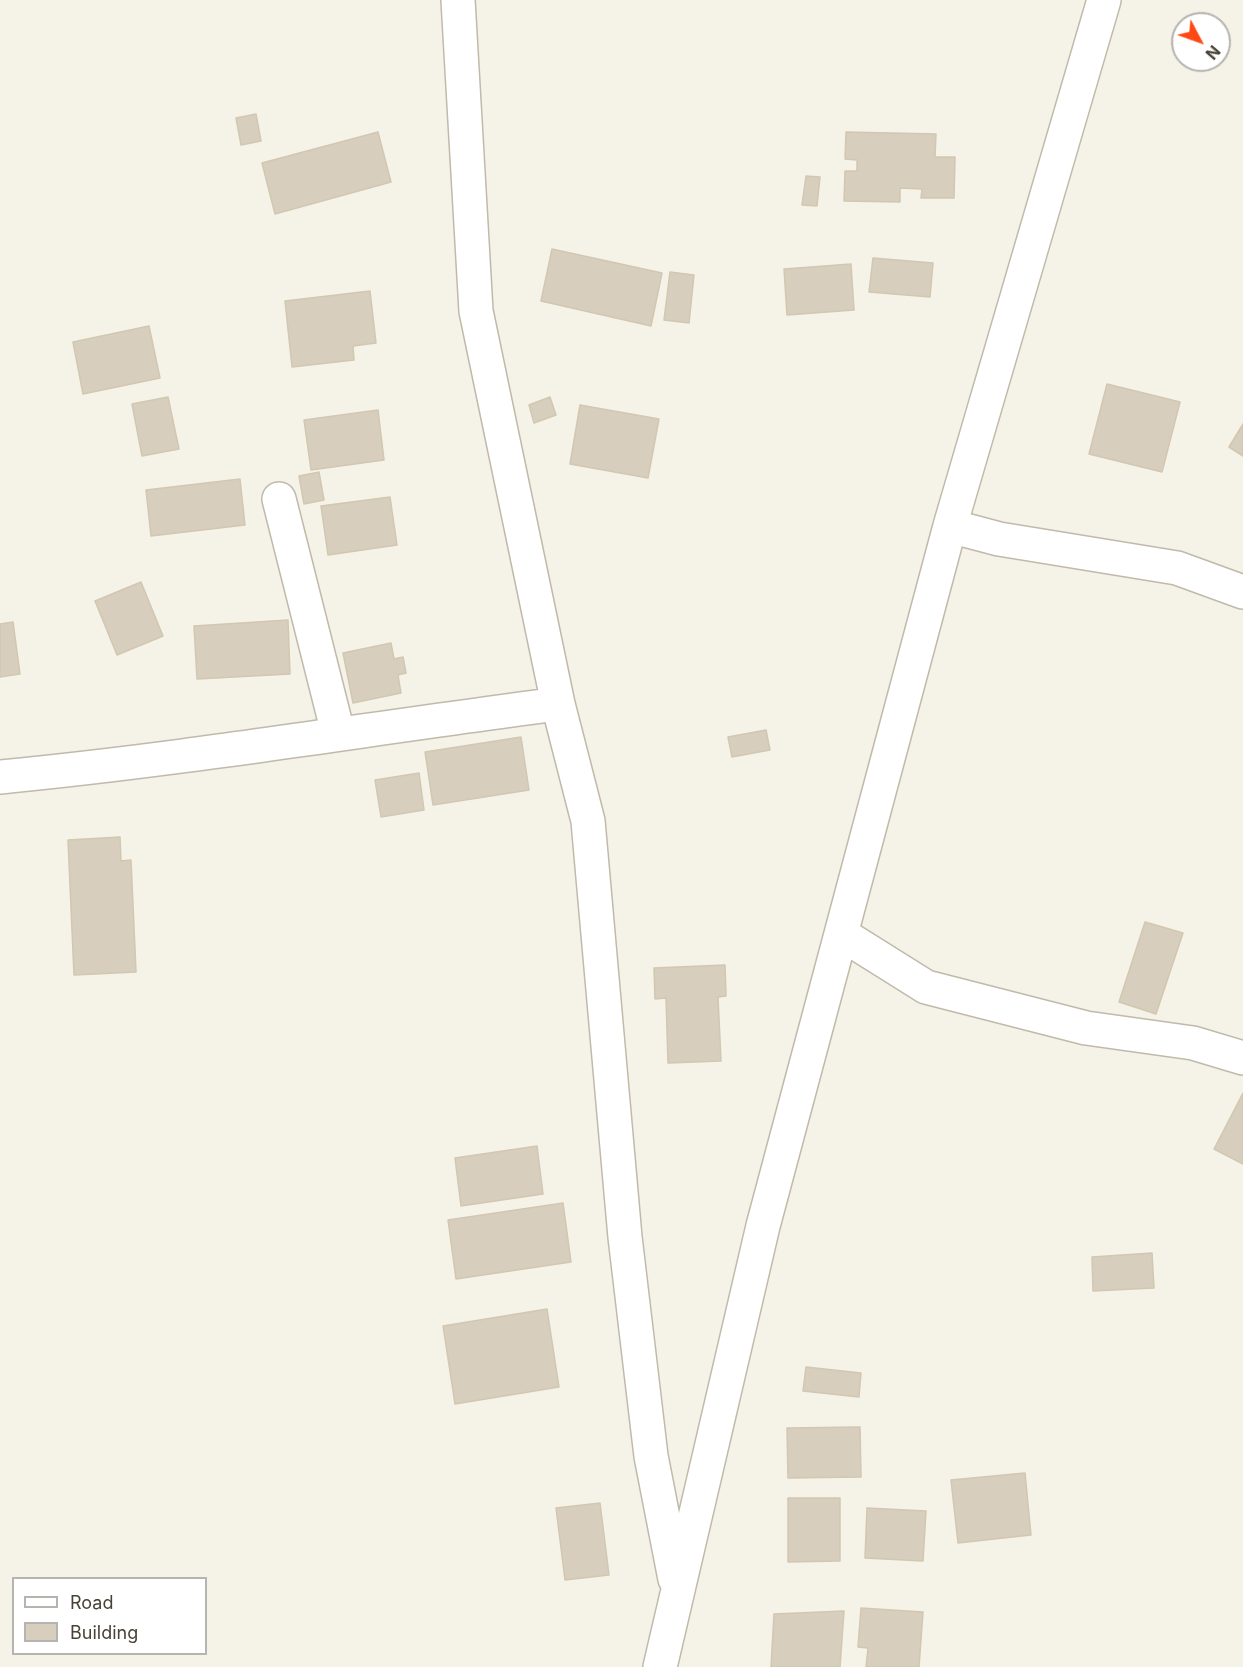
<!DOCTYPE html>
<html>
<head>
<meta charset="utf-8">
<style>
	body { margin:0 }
	#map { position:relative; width:1243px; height:1667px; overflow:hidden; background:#f5f2e8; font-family:Inter,sans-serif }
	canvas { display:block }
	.legend { position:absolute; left:12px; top:1577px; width:195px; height:78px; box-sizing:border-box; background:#fff; border:2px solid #b6b4af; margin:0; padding:8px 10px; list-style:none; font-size:18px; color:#484336 }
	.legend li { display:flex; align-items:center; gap:12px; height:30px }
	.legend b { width:30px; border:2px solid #b6b4af }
	.north { position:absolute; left:1171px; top:12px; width:60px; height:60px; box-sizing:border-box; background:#fff; border:2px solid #b6b4af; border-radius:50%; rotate:131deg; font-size:16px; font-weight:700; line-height:24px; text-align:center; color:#484336 }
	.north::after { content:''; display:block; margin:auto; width:21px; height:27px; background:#ff4915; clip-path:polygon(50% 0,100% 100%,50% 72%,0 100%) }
</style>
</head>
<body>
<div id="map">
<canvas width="1243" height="1667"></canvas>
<ul class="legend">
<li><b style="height:8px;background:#fff"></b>Road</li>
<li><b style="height:16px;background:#d7cebd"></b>Building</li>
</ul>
<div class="north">N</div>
</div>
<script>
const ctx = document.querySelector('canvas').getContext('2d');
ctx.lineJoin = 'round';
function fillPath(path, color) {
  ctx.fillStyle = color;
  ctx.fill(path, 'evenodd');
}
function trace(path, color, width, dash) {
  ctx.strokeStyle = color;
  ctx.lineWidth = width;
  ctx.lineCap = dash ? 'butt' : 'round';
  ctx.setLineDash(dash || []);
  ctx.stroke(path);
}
const building = new Path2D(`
	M256,114L261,141L241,145L236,118Z
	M378,132L391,182L275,214L262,163Z
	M846,132L936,134L935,157H955L954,198H921L922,189L900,188V202L844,201L845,171H857V160L845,159Z
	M806,176L820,177L817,206L802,205Z
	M552,249L662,273L651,326L541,301Z
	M873,258L933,263L930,297L869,292Z
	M851,264L854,310L787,315L784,269Z
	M670,272L694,275L689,323L664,320Z
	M370,291L376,343L353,346L354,360L292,367L285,301Z
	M149,326L160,378L83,394L73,342Z
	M1107,384L1180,402L1162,472L1089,454Z
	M168,397L179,449L142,456L132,404Z
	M550,397L556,415L534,423L529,405Z
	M580,405L659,419L648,478L570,464Z
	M378,410L384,460L311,470L304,420Z
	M1243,424V456L1229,447Z
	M319,472L324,500L304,504L299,476Z
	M240,479L245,525L151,536L146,490Z
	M390,497L397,545L328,555L321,506Z
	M141,582L163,636L117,655L95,601Z
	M288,620L290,674L197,679L194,626Z
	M13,622L20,674L0,677V624Z
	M391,643L394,659L403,657L406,673L398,675L401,693L353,703L343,653Z
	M766,730L770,750L732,757L728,737Z
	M521,737L529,790L433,805L425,752Z
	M419,773L424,810L381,817L375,780Z
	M120,837L121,861L131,860L136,972L74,975L68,840Z
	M1145,922L1183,933L1156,1014L1119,1002Z
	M725,965L726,996L718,997L721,1061L668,1063L666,998L655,999L654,968Z
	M1243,1093V1164L1214,1149Z
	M537,1146L543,1194L461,1206L455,1158Z
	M563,1203L571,1262L456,1279L448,1220Z
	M1152,1253L1154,1288L1093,1291L1092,1257Z
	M547,1309L559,1387L455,1404L443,1326Z
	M806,1367L861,1373L859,1397L803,1391Z
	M860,1427L861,1477L788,1478L787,1428Z
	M1025,1473L1031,1535L958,1543L951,1480Z
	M788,1498H840V1561L788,1562Z
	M600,1503L609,1575L565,1580L556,1508Z
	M867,1508L926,1511L923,1561L865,1558Z
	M861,1608L923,1612L919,1667H866L868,1648L858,1647Z
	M844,1611L840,1667H771L774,1614Z`);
const street = new Path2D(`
	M458,0L476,311L558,704L588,821L625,1237L651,1456L675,1579
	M279,499L338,733
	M950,526L999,539L1177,568L1243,592
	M0,777C187,759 372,728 558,704
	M843,935L926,987L1086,1028L1193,1043L1243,1058
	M660,1667L763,1226L950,526L1104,0`);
fillPath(building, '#d7cebd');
trace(building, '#d2c7b0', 1.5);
trace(street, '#c1baaa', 36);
trace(street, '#fff', 33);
</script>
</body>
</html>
